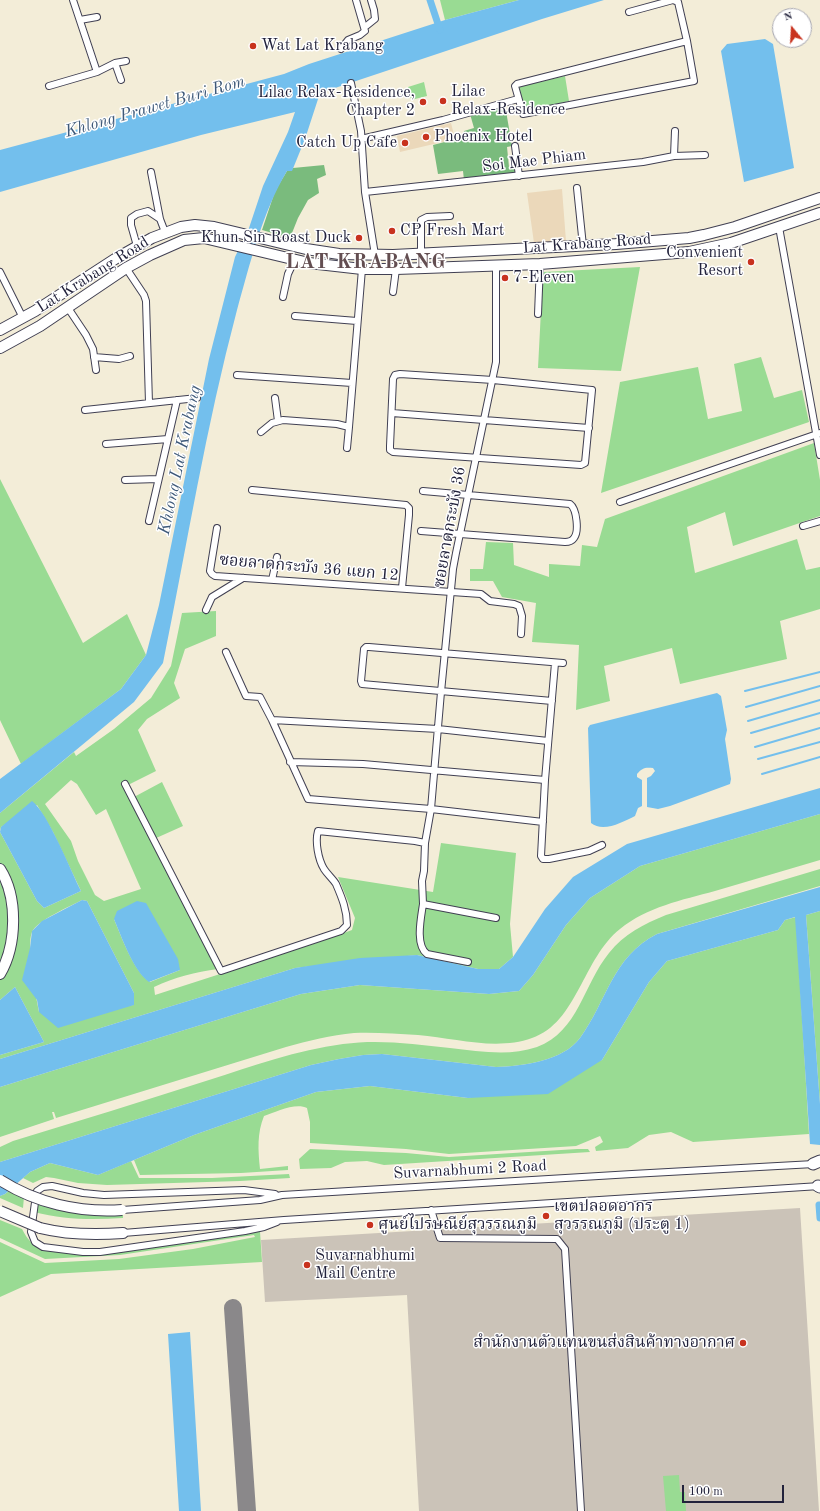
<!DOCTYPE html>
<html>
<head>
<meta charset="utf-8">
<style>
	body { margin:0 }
	#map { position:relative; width:820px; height:1511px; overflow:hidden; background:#f3edd8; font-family:"Old Standard TT",serif }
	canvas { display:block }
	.north { position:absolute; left:772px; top:8px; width:40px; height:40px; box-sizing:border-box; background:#fff; border:1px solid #a7a7b1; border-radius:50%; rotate:342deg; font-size:11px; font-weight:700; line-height:16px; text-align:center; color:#22223b }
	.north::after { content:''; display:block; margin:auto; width:14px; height:18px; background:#c8321e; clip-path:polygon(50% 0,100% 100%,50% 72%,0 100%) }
	.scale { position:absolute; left:682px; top:1485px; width:102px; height:18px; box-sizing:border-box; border:2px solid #22223b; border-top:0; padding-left:5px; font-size:12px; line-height:14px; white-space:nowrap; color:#22223b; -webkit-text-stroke:3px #fff; paint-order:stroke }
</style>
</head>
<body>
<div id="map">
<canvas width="820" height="1511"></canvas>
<div class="north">N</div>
<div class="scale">100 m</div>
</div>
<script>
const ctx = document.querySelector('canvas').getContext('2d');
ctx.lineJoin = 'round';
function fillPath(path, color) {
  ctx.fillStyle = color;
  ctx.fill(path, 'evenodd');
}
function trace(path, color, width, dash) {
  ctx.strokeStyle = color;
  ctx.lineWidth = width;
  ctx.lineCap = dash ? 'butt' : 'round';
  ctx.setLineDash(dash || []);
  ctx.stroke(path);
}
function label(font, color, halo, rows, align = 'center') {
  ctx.font = font + ' "Old Standard TT","Noto Serif Thai",serif';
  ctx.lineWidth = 3;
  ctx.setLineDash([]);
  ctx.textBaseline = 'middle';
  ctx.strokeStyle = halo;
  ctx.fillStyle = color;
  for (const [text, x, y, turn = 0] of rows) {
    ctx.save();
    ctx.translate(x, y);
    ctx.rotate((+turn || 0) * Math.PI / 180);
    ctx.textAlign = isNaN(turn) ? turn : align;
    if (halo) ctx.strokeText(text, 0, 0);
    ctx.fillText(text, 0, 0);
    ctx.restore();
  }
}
const built = new Path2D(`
	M451,123L455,139L400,152L397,136Z
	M562,189L566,241L534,243L527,193Z`);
const industrial = new Path2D(`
	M800,1208L819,1511H419L407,1295L265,1302L261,1240Z`);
const green = new Path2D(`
	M440,0H519L445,20Z
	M565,76L569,101L526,112L518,87Z
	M424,82L427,96L411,100L408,87Z
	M640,267L621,371L538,368L543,272Z
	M761,357L774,398L802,390L809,422L601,493L620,382L698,367L708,419L742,411L734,364Z
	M814,443L820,480V516L733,546L725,512L687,527L695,573L797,539L806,570L820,567V609L780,621L787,659L680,684L672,648L604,666L610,701L576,710L579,645L532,642L536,603L502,597L493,581H470V569H483L486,542L513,543L514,565L549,577V564L580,566L582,545L597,547L605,519Z
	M0,479L83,643L127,614L146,655L121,689L21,764L0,720Z
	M216,611V636L185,649L174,683L180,698L147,719L138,730L156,771L128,785L134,797L162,782L183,826L154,839L218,969C195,972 175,977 154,987L155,995L313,944L352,930L355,918L338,877L433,892L441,843L516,853L510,924L513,957L499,969H478L417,955L295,968L0,1059V1055L44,1042L15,987L0,1000V832L37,901L44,908L81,891L53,832L37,805L1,827L0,831V813L74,752L76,756L114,729L151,698L171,666L182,613ZM71,780L77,784L96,815L106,809L141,889L104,901L95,895L78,861L71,841L45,804ZM82,900L87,901L134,993V1005L39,1012C36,996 26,946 32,932C36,921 71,906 82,900ZM114,919L180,970L150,982C134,972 121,936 114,919Z
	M820,814V860C785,870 750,881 715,891C682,900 647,907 620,929C583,958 577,1023 532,1038C496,1051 455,1038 418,1035C397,1034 375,1032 354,1033C331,1035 308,1041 286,1047L56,1118L54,1112H52L54,1119L0,1137V1087L301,994L360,985L489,994L519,991L533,975L566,925L590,898L640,866Z
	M820,869V886L657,934C612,957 607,1001 580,1038C563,1061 523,1066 496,1067L382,1054L363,1055L339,1059L311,1065L0,1162V1147L13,1141C78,1121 144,1101 209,1080C253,1066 297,1050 343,1044C379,1039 414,1044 450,1048C479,1051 508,1057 537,1047C579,1031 583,985 609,953C624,934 644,924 666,915Z
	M820,911V1104L806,915Z
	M796,917L809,1134L693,1142L671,1132L649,1135L628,1148L596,1151L595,1147L603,1142L600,1136L576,1146L449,1154L406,1149L310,1143V1122L307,1108C296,1102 275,1112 264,1116C257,1133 258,1150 260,1169L288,1166V1170L241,1173L140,1175L134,1160L194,1135L316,1092L370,1086L468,1098L602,1060L649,982L667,961L778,930L785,920Z
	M310,1149L406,1153L449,1157L577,1149H588L590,1152L384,1165L367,1161L345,1162L331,1168L300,1169L299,1159Z
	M131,1161L139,1178H212L289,1174L290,1178L240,1181L107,1185L78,1183L54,1178L46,1177L33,1183L23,1178L30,1172L50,1163L98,1175Z
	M10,1190L24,1197L23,1208L0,1198V1196L5,1194Z
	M36,1202L123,1213V1218C93,1220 64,1220 34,1212Z
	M0,1220L22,1229C27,1239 33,1246 44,1249C81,1257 120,1249 157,1245C191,1241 227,1239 260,1231L262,1262L51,1274L0,1297V1242L45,1263L119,1259L193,1249L255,1237L254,1235L120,1255L45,1259L0,1238Z
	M679,1475L680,1492H685L686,1511H666L663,1476Z`);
const forest = new Path2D(`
	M505,105L512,146L507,147L509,167H515L516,174L464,180L463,171L438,174L433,145L464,137V131L474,128L470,114Z
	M324,165L326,175L317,179L319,193L308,200L298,218L290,238L262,230L275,191L287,171H291L293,168Z`);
const water = new Path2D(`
	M519,0H604L542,19L320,93L305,139L292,171H287C262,213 250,264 237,310C206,426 187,545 163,663L134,702L0,813V779L121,689L146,655L159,605L209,359L235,257L249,228L263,186L288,132L295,112L201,135L0,192V150L284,74L309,64L445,20Z
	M765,39L773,44L794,168L744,182L721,51L727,44Z
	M717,693L721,696L727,730L725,739L731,779L730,784L670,806L658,809L647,807V778L651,776L655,771L653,768C645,767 642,768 637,774V777L642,780V806L638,808L635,816C623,822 603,833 591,823L588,728L590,725Z
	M820,788V814L640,866L590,898L566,925L533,975L519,991L489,994L360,985L301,994L0,1087V1059L295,968L360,958L417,955L478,969H499L513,957L545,909L573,877L627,844Z
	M32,801C48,813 71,871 81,891L44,908L37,901L0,832L1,827Z
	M820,887V911L806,915L820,1104V1145L810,1144L795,917L785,920L778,930L667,961L649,982L602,1060L548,1094L468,1098L370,1086L316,1092L194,1135L98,1175L50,1163L30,1172L5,1194L0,1196V1162L311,1065L339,1059L363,1055L382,1054L496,1067C523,1066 563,1061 580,1038C607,1001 612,957 657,934Z
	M82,900L87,901L134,993V1005L58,1028L39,1012L37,1000L22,980L30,948L32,931L42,921Z
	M137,901L146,903L178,959L180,970L149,982C134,972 121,936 114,919L117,911Z
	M15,987L44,1042L0,1055V1000Z
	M190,1332L201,1511H179L168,1334Z`);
const stream = new Path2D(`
	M745,691L820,672
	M746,707L820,686
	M748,721L820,700
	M751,733L820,713
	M755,747L820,728
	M758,759L820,742
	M762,774L820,757`);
const canal = new Path2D(`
	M430,0L440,30
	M819,1205L820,1218`);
const taxiway = new Path2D(`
	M233,1308L247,1511`);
const street = new Path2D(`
	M73,0L97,72
	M629,12L673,0L678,2L687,41L694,81L523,114L515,86L517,84L687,41
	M80,20L97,17
	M365,27L375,19L374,10L371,0
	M341,49L348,40L360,35L365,31L356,0
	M115,63L121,80
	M351,83L361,131L365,192L375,255
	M49,86L97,72L115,63L126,61
	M361,139L443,120L518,99
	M515,146L519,176
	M674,156L675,131
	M151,172L160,219L165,232
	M577,188L583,246
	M365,192L643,162L674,156L705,155
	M779,227L820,455
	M137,246L131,225V218L137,214L148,211L160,219
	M421,254V220L427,217L450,216
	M496,264V362L456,553L453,569L441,692L431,809L425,843L424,871L422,881L423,904L496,918
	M126,268L144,295L146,301L149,403
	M0,272L23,318
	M393,292L396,269
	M283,297L288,274L295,259
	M68,308L86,335L93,349L96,370
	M538,314L540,264
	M295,316L357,321
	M94,357L119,359L130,356
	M400,374L493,380L592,390L585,463L581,465L393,452L390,450V446L393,379L395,375Z
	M237,375L352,383
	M275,398L278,421
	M85,410L197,398
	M392,413L589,428
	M261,432L272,423L283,420L337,424L349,427L362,269
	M106,444L168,439
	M347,448L349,427
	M125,480L158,479
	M252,490L406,505L409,508V515L402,588
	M620,502L820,433
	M149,521L177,400
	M803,526L820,521
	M217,528L210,571L212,574L215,576L481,594L490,601L514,604L519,606L522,616L521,634
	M421,531L565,542C568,542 572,541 574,538C579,532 577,509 570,504L423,491
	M272,580L277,557
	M206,610L212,597L243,578
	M226,652L246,696L260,697L272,720L438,729L548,741
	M555,663L545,780L541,856L543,859H549L589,851L602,845
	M552,701L362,684L361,681L364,649L366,647H369L563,663
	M272,720L308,799L431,809L543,822
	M290,762L363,764L545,780
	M125,784L221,971L341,931L347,925C347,910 342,898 336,884C333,879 328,875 324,869C318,859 315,841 318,831L415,841L425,843
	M423,904C421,918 415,945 427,954L468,962
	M275,1194L244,1190L104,1195L83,1193L52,1186L43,1187L37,1191L36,1195L31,1232L35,1242L43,1247L83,1252H100L245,1231L264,1227L277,1222
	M122,1210L260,1200L282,1195L632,1174L814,1164
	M431,1210L440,1238L557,1239L565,1249L581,1511
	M123,1233L284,1220L820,1186`);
const primary = new Path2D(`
	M0,330L35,311L115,259L152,238L181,227L195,225L214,227L306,249L339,254L393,255L616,244L689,238L704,235L735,227L820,198
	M0,348L40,326L126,268L150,255L184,240L204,238L309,263L362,269H396L540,264L689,252L731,243L820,213
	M0,869C18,897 17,945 0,974
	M40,1228C68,1235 95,1235 123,1233`);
const highway = new Path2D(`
	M813,1164L820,1161
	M818,1186L820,1187`);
const primaryBridge = new Path2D(`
	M0,1180C36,1203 79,1213 122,1210
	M0,1211L40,1228`);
const markers = [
	[253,46,4,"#c8321e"],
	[443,101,4,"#c8321e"],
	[423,102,4,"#c8321e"],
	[426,137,4,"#c8321e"],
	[405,143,4,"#c8321e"],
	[392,231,4,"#c8321e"],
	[359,238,4,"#c8321e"],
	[751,262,4,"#c8321e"],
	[505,278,4,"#c8321e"],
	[546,1216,4,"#c8321e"],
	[370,1225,4,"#c8321e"],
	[307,1265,4,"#c8321e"],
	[743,1343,4,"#c8321e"]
];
const poiNames = [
	["Wat Lat Krabang",261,46],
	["Lilac",451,92],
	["Relax-Residence",451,110],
	["Lilac Relax-Residence,",415,93,"right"],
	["Chapter 2",415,111,"right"],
	["Phoenix Hotel",434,137],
	["Catch Up Cafe",397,143,"right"],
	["CP Fresh Mart",400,231],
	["Khun Sin Roast Duck",351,238,"right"],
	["Convenient",743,253,"right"],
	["Resort",743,271,"right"],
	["7-Eleven",513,278],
	["เขตปลอดอากร",554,1207],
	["สุวรรณภูมิ (ประตู 1)",554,1225],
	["ศูนย์ไปรษณีย์สุวรรณภูมิ",378,1225],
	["Suvarnabhumi",315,1256],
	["Mail Centre",315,1274],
	["สำนักงานตัวแทนขนส่งสินค้าทางอากาศ",735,1343,"right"]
];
const streetNames = [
	["Soi Mae Phiam",534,161,-7],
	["Lat Krabang Road",587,244,-4],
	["Lat Krabang Road",93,275,-32],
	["ซอยลาดกระบัง 36",450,527,-80],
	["ซอยลาดกระบัง 36 แยก 12",309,568,5],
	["Suvarnabhumi 2 Road",470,1170,-3]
];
const waterNames = [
	["Khlong Prawet Buri Rom",155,107,-16],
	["Khlong Lat Krabang",180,460,-78]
];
const districtNames = [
	["LAT KRABANG",366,263]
];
fillPath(built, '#ebd8ba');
fillPath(industrial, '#cbc3b8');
fillPath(green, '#99db93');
fillPath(forest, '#7abb7d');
fillPath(water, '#73bfed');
trace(stream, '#73bfed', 2);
trace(canal, '#73bfed', 7);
trace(taxiway, '#8a888a', 18);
trace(street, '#414053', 8);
trace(primary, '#414053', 12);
trace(highway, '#414053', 13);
trace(street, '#fff', 6);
trace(primary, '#fff', 10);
trace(highway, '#fff', 11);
trace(primaryBridge, '#414053', 12, []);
trace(primaryBridge, '#fff', 10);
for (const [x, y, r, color] of markers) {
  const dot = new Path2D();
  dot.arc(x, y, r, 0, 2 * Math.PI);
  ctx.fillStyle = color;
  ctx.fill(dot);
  trace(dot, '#fff', 1.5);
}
label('16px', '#22223b', '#fff', poiNames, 'left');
label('16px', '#22223b', '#fff', streetNames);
label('italic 17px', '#3e5979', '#fff', waterNames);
ctx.letterSpacing = '1px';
label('bold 20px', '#634e51', '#fff', districtNames);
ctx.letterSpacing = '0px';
</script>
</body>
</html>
